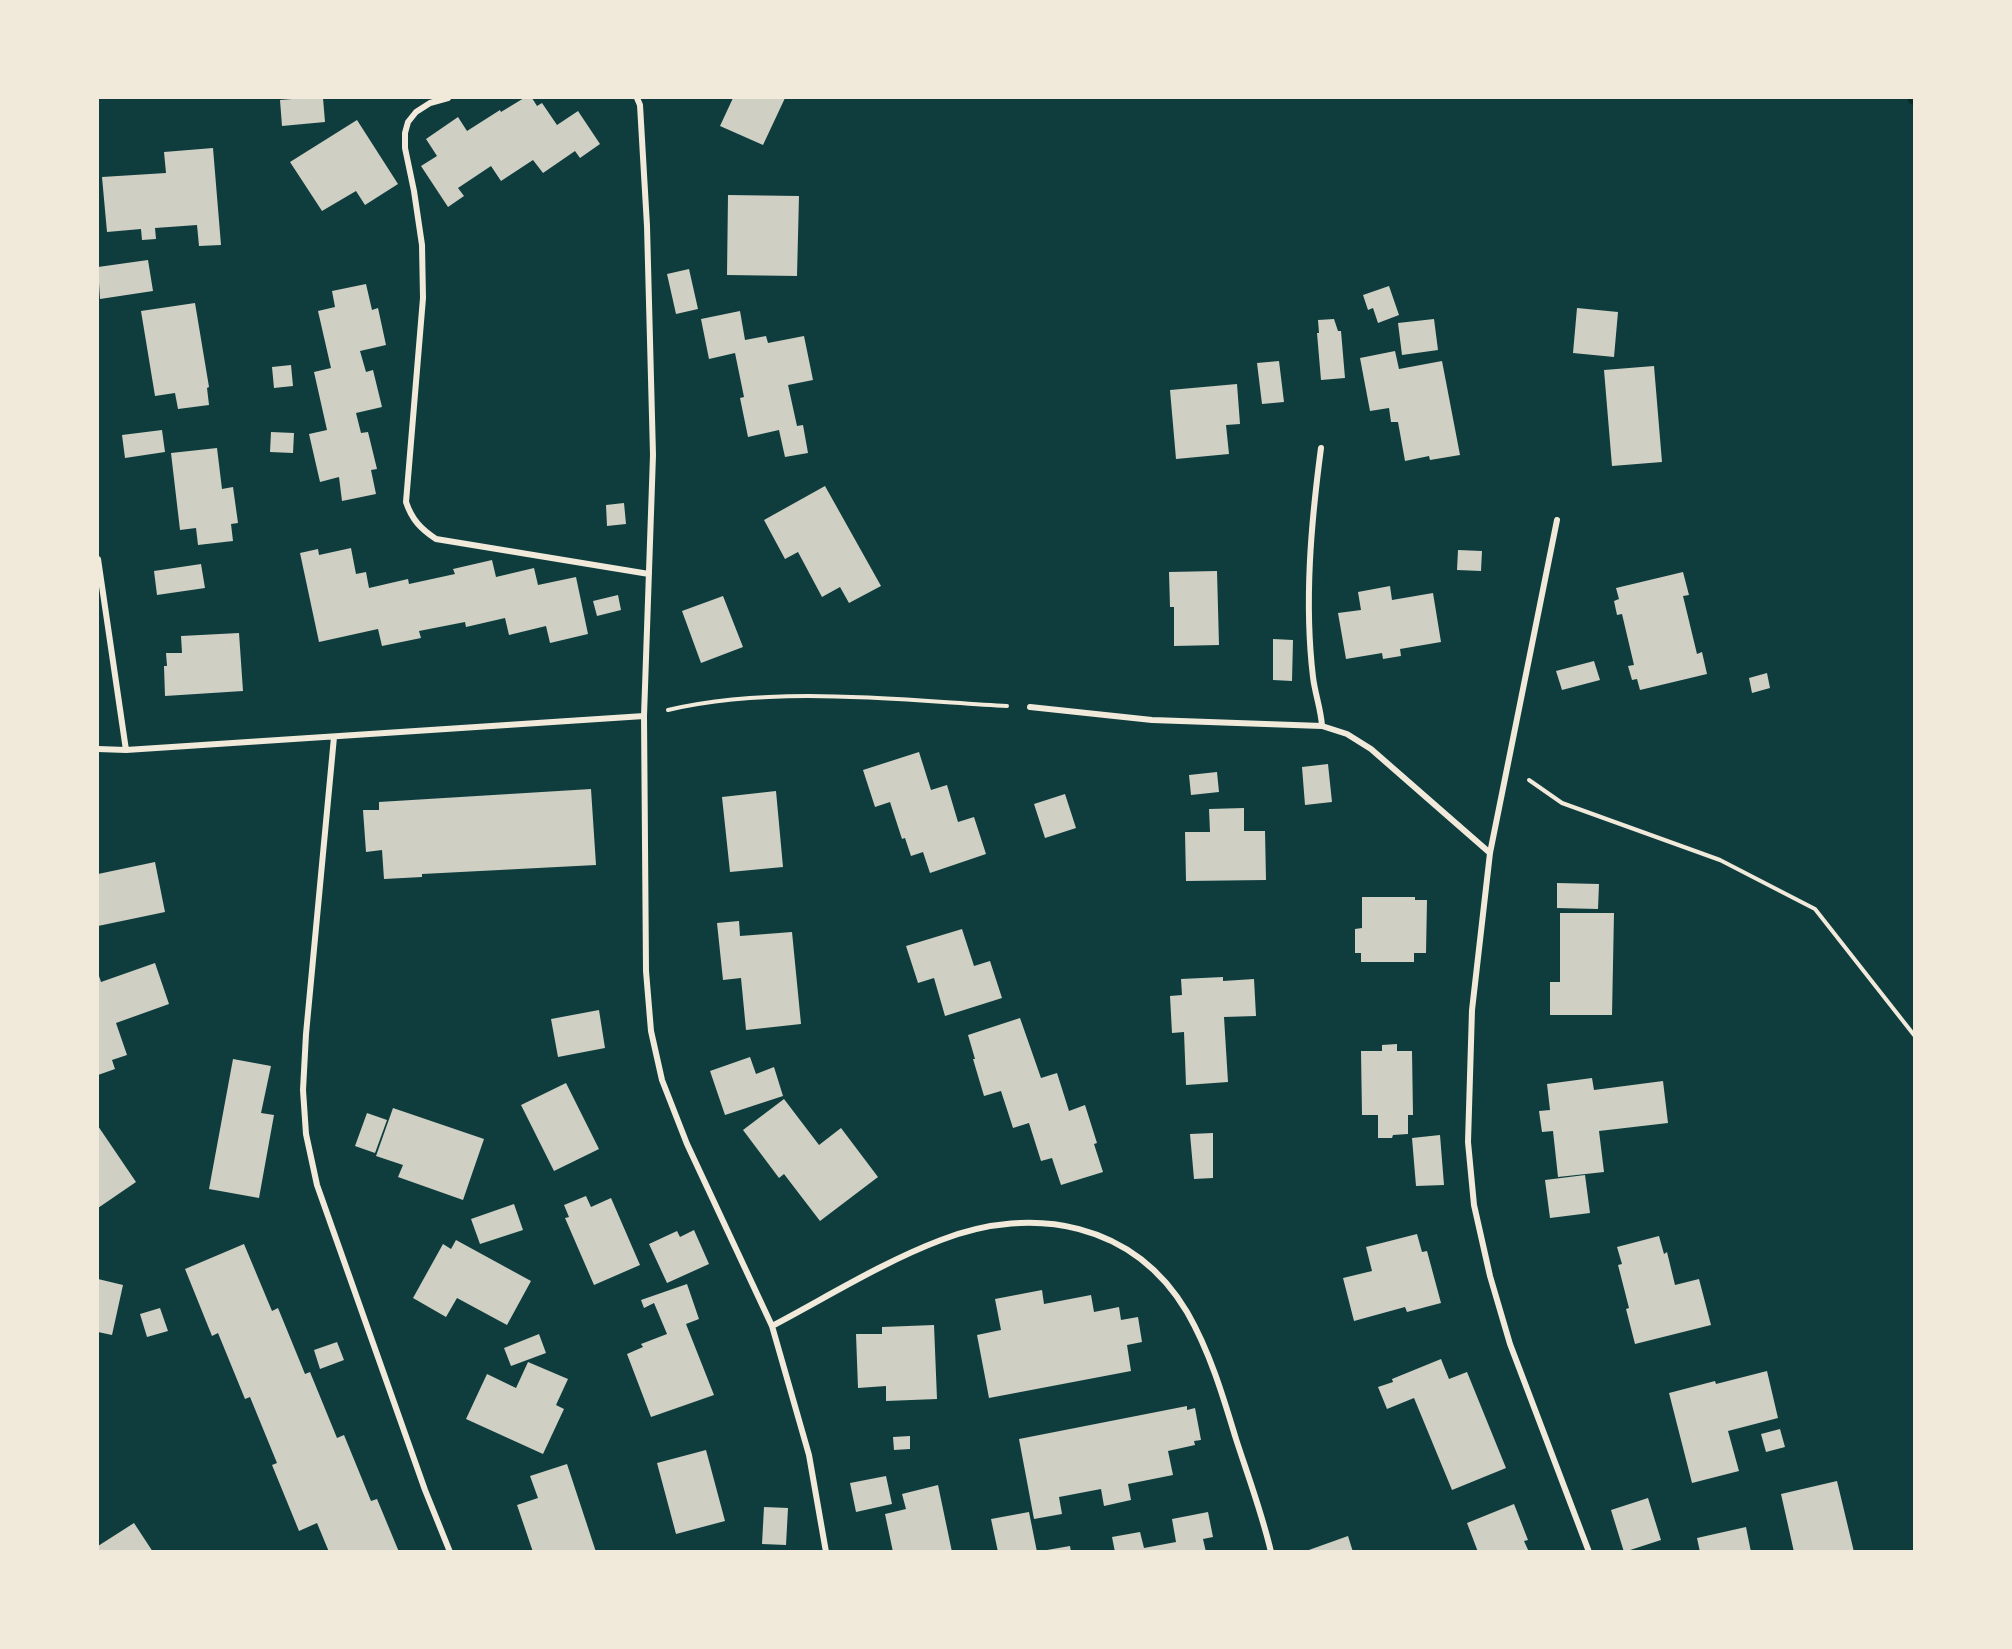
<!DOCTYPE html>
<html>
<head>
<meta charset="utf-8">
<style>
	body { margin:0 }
	#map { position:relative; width:2012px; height:1649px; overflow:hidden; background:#0f3d3e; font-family:Karla,sans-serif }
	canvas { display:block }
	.frame { position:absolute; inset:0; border:99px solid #f1e9da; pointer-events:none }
</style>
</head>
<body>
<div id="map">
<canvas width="2012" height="1649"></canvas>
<div class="frame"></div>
</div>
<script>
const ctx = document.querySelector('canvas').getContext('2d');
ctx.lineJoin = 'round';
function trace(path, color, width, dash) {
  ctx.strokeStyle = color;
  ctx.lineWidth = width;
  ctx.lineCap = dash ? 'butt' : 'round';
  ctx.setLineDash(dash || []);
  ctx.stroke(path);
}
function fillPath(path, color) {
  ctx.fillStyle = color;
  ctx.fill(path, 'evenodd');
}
const stream = new Path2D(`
	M1913,98L1914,99`);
const building = new Path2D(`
	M304,98H323L325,122L282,126L280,100Z
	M524,98H532L537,106L542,103L557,125L578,111L600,144L580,158L575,151L543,173L533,160L501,181L491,166L458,188L464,196L448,207L421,166L437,156L426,139L458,117L467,131L500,110L501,112Z
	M733,98H785L763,145L720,126Z
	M357,120L398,184L365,205L356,191L322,211L290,162Z
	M213,148L221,245L199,246L197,225L155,228L156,239L142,240L141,229L107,232L102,177L166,173L164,152Z
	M728,195L799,196L797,276L727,275Z
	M148,260L153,291L100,299L98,267Z
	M689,269L698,309L676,314L667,274Z
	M366,284L372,310L378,308L386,345L360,351L366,372L373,370L382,407L356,413L361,433L368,432L377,469L371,470L376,494L342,501L339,477L320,482L309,434L327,430L314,372L331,368L318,311L335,307L332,291Z
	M1389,286L1399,315L1378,323L1373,308L1368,310L1363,295Z
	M195,303L209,387L207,388L209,405L178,409L175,393L155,396L141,311Z
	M1577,308L1618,312L1614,357L1573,353Z
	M740,311L745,340L766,336L768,343L804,336L813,380L788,385L797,426L803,425L808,453L785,457L779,430L748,437L740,398L744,397L735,353L709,359L701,319Z
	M1334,319L1338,331H1341L1345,378L1321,380L1317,333H1319L1318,320Z
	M1434,319L1438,350L1402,355L1398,323Z
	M1395,351L1399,369L1442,361L1460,455L1430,460L1429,456L1405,461L1398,422H1391L1389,408L1370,411L1360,358Z
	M1279,361L1284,402L1262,404L1257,363Z
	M291,365L293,386L274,388L272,367Z
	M1654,366L1662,462L1612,466L1604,370Z
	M1237,384L1240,424L1226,425L1229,454L1176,459L1170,390Z
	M162,430L165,452L125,458L122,435Z
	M271,432L294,433L293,453L270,452Z
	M217,448L222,489L233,487L238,523L231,524L233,541L198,545L196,528L180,530L171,453Z
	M825,486L881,586L849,603L840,587L822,597L798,552L785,559L764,520Z
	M624,503L626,524L607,526L606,505Z
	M351,548L356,574L366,572L369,588L408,579L409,584L455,574L453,569L492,560L496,577L534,568L538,585L576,577L588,634L550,643L546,626L509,635L505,618L466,627L465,622L419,631L421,638L382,646L378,629L319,642L300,553L318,549L319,555Z
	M1458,550L1482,551L1481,571L1457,570Z
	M201,564L205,588L157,595L154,571Z
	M1217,571L1219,645L1174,646V607H1170L1169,572Z
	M1683,572L1689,595L1683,596L1697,654L1702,652L1707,674L1640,690L1637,679L1632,680L1628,666L1634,665L1622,614L1617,615L1614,601L1619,599L1616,588Z
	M1390,586L1392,600L1433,593L1441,642L1400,649L1401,656L1383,659L1382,653L1346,659L1338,613L1361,610L1358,592Z
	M618,595L621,610L597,616L593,601Z
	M723,596L743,647L701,663L682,611Z
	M239,633L243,691L165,696L164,666H167L166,653H182L181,636Z
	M1273,639L1293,640L1292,681L1273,680Z
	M1594,661L1600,680L1562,690L1556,671Z
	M1767,673L1770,688L1752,693L1749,678Z
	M919,752L931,790L947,785L958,822L974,817L986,854L930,873L923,852L911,856L905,838L902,839L890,802L875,807L863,770Z
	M1328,764L1332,802L1305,805L1302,767Z
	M1217,772L1219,792L1191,795L1189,775Z
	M591,789L596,865L422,874V877L384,879L382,850L366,852L363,810H379V802Z
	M776,791L783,867L730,872L722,797Z
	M1065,794L1076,828L1045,838L1034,804Z
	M1244,808V831H1265L1266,880L1186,881L1185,832H1210L1209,809Z
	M155,862L165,912L98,926V874Z
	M1557,883L1599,884L1598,909L1557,908Z
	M1362,897H1415V900H1427L1426,953H1414V962H1361V953H1355V929L1362,928Z
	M1560,913H1614L1612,1015H1550V982H1560Z
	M739,921L740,936L792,932L801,1024L746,1030L741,978L723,980L717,923Z
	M962,929L974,966L990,961L1002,998L945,1016L934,978L918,983L906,946Z
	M155,963L169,1004L116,1023L127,1055L112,1060L115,1069L98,1075V973L101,982Z
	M1223,977V981L1254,979L1256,1016L1224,1017L1228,1082L1186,1085L1184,1032L1172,1033L1170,996L1182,995L1181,979Z
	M599,1010L605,1048L558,1057L551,1019Z
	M1020,1018L1041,1078L1057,1073L1069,1111L1085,1105L1097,1143L1094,1144L1103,1172L1061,1185L1052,1158L1041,1161L1029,1123L1013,1128L1001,1091L984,1096L973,1059H975L968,1035Z
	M1397,1044V1051H1412L1413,1115H1408V1134L1393,1135L1392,1138H1378V1115H1362L1361,1051H1382V1045Z
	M750,1057L756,1074L774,1067L783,1096L725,1115L710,1071Z
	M233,1059L271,1066L261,1113L274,1115L259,1198L209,1189Z
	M1592,1078L1594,1090L1663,1081L1668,1123L1599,1131L1604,1172L1558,1177L1553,1131L1542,1132L1539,1111L1550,1110L1547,1084Z
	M566,1083L599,1149L554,1171L521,1105Z
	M784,1099L819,1145L841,1128L878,1177L820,1221L784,1174L779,1178L743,1130Z
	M393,1108L484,1139L463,1200L398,1177L403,1165L376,1156Z
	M367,1113L387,1120L375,1153L355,1146Z
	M98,1126L136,1182L98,1208Z
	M1213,1133V1178L1194,1179L1190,1134Z
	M1440,1135L1444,1185L1416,1186L1412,1138Z
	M1585,1175L1590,1213L1550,1218L1545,1180Z
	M586,1196L591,1207L611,1198L640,1265L594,1285L565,1218L569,1217L564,1205Z
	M514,1204L523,1230L480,1244L471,1219Z
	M694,1230L709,1264L667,1283L649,1244L677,1231L680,1237Z
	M1417,1234L1422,1252L1427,1251L1441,1303L1407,1312L1405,1307L1354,1321L1343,1278L1372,1271L1366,1247Z
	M1659,1236L1664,1254L1667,1252L1675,1285L1699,1279L1711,1325L1635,1344L1626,1309L1629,1308L1618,1265L1622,1264L1617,1247Z
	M456,1240L531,1281L507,1325L457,1298L446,1317L413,1298L443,1244L451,1249Z
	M244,1244L272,1311L278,1308L305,1374L310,1372L337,1438L344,1435L371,1501L377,1499L399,1552H329L317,1523L299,1531L272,1465L277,1463L250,1397L245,1399L218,1333L212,1336L185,1269Z
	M98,1279L123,1285L112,1335L98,1332Z
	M687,1284L699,1319L686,1324L714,1395L651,1417L627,1354L643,1347L641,1344L667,1334L654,1303L644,1308L641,1300Z
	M1042,1290L1044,1304L1091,1295L1094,1312L1119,1307L1121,1320L1138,1317L1142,1342L1127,1345L1131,1371L989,1398L977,1335L1001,1330L995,1299Z
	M160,1308L168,1331L147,1337L140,1314Z
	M934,1325L937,1399L886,1401V1386L858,1388L856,1334H882V1327Z
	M539,1334L546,1353L511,1366L504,1348Z
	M337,1342L344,1360L320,1369L314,1350Z
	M1441,1359L1449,1379L1467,1372L1506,1468L1452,1490L1414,1398L1387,1409L1378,1387L1393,1382L1392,1379Z
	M528,1362L568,1379L556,1405L564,1409L543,1454L466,1419L487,1374L516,1388Z
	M1767,1371L1778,1418L1728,1431L1739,1471L1692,1483L1669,1393L1715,1381L1716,1384Z
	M1187,1406V1410L1195,1408L1201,1440L1194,1441L1195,1445L1168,1451L1173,1475L1128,1484L1131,1500L1104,1506L1101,1489L1059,1497L1062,1514L1034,1519L1019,1439Z
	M1780,1429L1785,1447L1766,1452L1761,1434Z
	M910,1436V1449L894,1450L893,1437Z
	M706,1450L725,1521L676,1534L657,1463Z
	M567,1464L596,1552H533L517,1505L538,1498L530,1476Z
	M886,1476L892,1504L856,1512L850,1483Z
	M1837,1481L1854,1552H1794L1781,1494Z
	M938,1485L952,1552H893L885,1514L906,1509L902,1494Z
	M1648,1498L1661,1540L1624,1552L1611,1510Z
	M1514,1504L1528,1540L1524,1541L1529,1552H1478L1467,1523Z
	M764,1507L788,1508L786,1545L762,1544Z
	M1029,1512L1037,1552H998L991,1519Z
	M1208,1512L1213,1537L1203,1539L1206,1552H1115L1112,1537L1140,1532L1144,1548L1176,1542L1172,1519Z
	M134,1523L153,1552H98V1546Z
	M1746,1527L1751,1552H1700L1697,1538Z
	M1348,1536L1353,1552H1306V1551Z
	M1070,1546L1071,1552H1047V1550Z`);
const path = new Path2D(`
	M668,710C774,685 899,700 1007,706
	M1529,780L1562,803L1720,860L1815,909L1914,1035`);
const minor = new Path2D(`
	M448,98L430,103L416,112L408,122L405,133V148L414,191L422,245L423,298L406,502C412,520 421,529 436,539L649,574
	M637,98L640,105L647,226L653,455L644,716L646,971L651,1031L662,1080L687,1144L772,1326L809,1455L826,1552
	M1321,448C1311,523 1304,602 1313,677C1315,694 1321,709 1322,726
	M1557,520L1490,853L1472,1010L1468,1142L1474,1205L1490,1276L1510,1344L1589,1552
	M98,559L126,750
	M1030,707L1152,720L1322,726L1347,734L1371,749L1490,853
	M334,737L306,1034L303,1090L306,1134L317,1185L425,1490L450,1552
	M98,749L126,750L644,716
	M772,1326C827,1297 883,1262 941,1240C1034,1204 1134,1223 1187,1312C1210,1352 1223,1396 1236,1439C1248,1476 1262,1513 1271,1552`);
trace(stream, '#0a2a2b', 12);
fillPath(building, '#cfcfc3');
trace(path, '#f1e9da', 4);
trace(minor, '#f1e9da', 6);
</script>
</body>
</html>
